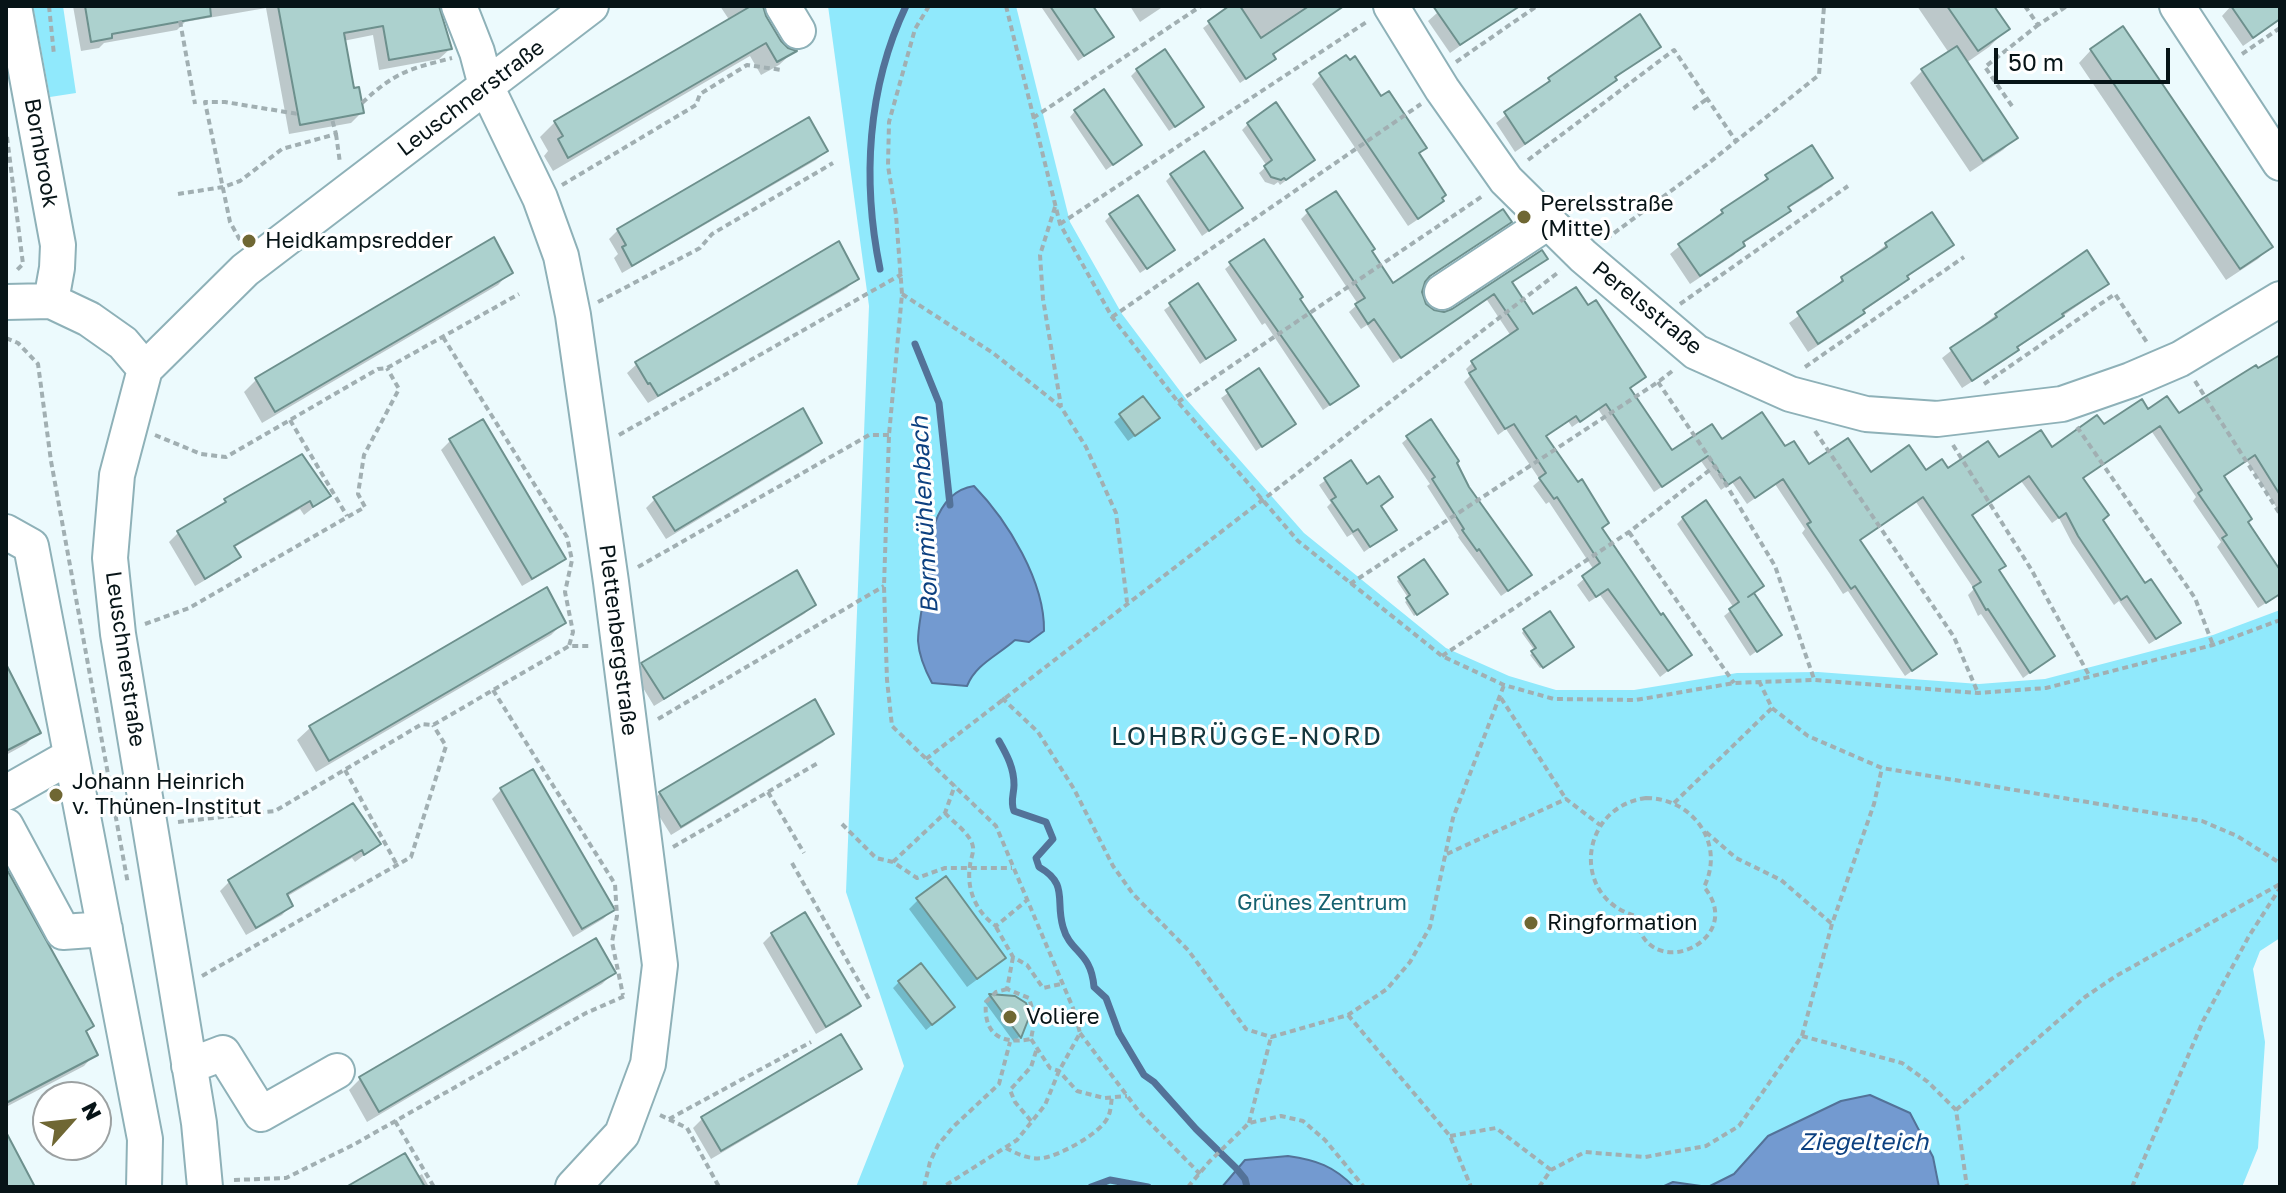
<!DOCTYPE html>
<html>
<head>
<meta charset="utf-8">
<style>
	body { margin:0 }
	#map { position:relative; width:2286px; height:1193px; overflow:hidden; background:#ecfafd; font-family:"Golos Text",sans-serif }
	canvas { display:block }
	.frame { position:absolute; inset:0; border:8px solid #071417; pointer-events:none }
	.north { position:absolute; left:32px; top:1081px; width:80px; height:80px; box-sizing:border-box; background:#fff; border:2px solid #9ca1a2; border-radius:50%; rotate:63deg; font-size:22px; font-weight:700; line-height:32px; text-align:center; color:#071417 }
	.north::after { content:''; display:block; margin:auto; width:28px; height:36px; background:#6f6733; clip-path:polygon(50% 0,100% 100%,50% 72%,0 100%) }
	.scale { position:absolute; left:1994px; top:48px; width:176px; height:36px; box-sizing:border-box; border:4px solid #071417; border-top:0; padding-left:10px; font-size:24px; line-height:28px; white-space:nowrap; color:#071417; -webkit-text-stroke:6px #fff; paint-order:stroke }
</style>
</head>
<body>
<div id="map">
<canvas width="2286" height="1193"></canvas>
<div class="frame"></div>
<div class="north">N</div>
<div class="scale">50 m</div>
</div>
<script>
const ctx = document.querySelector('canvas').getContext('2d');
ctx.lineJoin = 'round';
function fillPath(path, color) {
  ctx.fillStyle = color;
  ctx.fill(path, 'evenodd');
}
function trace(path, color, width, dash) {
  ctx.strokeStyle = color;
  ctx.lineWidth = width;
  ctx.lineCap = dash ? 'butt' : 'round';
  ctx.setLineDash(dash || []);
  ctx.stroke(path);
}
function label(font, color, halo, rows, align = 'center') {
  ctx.font = font + ' "Golos Text",sans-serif';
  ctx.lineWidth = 6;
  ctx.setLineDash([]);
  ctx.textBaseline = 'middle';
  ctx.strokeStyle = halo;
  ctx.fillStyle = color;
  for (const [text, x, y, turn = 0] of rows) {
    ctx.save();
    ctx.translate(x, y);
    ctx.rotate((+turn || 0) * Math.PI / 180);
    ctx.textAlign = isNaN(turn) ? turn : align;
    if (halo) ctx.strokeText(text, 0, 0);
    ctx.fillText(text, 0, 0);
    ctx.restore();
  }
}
const green = new Path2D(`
	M33,6H63L76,93L50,97Z
	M828,6H1016L1070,222L1122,314L1186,399L1304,533L1446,648L1509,676L1556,690H1634L1737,673L1818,672L1979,684L2045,679L2213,635L2280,610V938L2260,951L2253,969L2265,1042L2258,1148L2242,1187H856L904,1066L846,892L869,306Z`);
const water = new Path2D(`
	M974,486C1008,521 1045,582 1044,631L1029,642L1015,640C997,656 976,664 967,686L932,683C925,670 919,656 918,641C918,627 922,612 923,598C927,562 927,493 974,486Z
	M1870,1095L1910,1113L1933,1157L1939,1187H1662L1673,1182L1708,1187L1734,1174L1768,1136L1841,1101Z
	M1288,1156C1316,1160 1334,1166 1354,1187H1222L1245,1160Z`);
const shadow = new Path2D(`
	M73,6H437L450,49L439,59L379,70L373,35L343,41L352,90L362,112L351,123L289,134L266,8L185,22L177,30L104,43L99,48L81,51Z
	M720,6H761L779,43L793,52L779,65L761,75L750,56L553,171L544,156L548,151L540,137L555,122L730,21Z
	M1044,6H1091L1105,42L1078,61L1042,8Z
	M1130,6H1164L1140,22Z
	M1232,6H1344L1271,55L1268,64L1240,83L1203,28Z
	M1445,6H1517L1450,53L1428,21Z
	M1917,6H1992L2007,29L1989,47L1966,63L2015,138L2003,150L1970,172L1910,83L1922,71L1949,53Z
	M2231,6H2280V20L2243,46L2222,16Z
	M1659,46L1614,79L1605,89L1515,152L1496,123L1550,80Z
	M2091,50L2270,247L2258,259L2226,280L2079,63Z
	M1137,70L1196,113L1169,131L1131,76Z
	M1321,75L1380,99L1424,148L1418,154L1442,201L1432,210L1408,226L1312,84Z
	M1075,111L1140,145L1106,170L1070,117Z
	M1248,124L1313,160L1280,185L1278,182L1274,185L1265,182L1259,173L1267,166L1242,130Z
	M826,150L816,160L622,273L614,258L618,254L609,239L618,230Z
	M1172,175L1241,208L1202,236L1166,181Z
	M1767,177H1831L1822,187L1787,209L1779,220L1742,244L1734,255L1690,284L1670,254L1723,211L1759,188Z
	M1308,212L1369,251L1392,286L1509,222L1423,281L1420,294L1423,303L1431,311L1442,314L1454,310L1546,258L1511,284L1532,317L1644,377L1629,389L1672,452L1721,442L1785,449L1809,467L1870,475L1948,471L2052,450L2148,411L2179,416L2280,356V513L2247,461L2222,478L2246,523L2280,574V594L2258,608L2217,547L2221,542L2193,501L2196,497L2152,432L2082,479L2101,520L2145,586L2178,623L2172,630L2149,644L2119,601L2114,605L2072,543L2059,518L2052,523L2021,481L1970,516L1997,571L2053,656L2023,678L1981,614L1978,616L1968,595L1974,589L1916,502L1858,541L1927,660L1905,676L1848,591L1843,594L1830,574L1802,533L1805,529L1775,484L1747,504L1732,482L1721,490L1701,461L1654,492L1598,409L1572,427L1568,421L1545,437L1600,529L1660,617L1690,654L1660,677L1600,595L1589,602L1577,585L1594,570L1549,502L1546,504L1533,486L1540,480L1506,429L1498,435L1464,382L1470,376L1466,369L1472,363L1511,336L1487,300L1393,363L1367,325L1361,329L1349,312L1358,304L1301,219Z
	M1110,216L1167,255L1140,273L1105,221Z
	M1886,245H1951L1906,278L1897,288L1862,312L1854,322L1808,352L1789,323L1834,290L1842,279Z
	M1231,264L1298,299L1357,386L1351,391L1323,410L1265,323L1262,325L1225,269Z
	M510,272L498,285L262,423L244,392L256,380Z
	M856,278L847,288L648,403L627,373L637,364Z
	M2106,283L2097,292L2016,349L2007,359L1962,388L1942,358L1996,315Z
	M1197,286L1228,345L1200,364L1164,310Z
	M1259,371L1294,424L1256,451L1221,398Z
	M1143,398L1151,424L1128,441L1114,422Z
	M1408,438L1454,463L1467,488L1530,575L1524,580L1501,596L1458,537L1459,536L1427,486L1430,484L1402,443Z
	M450,441L564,558L555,567L522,586L441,450Z
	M819,443L810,452L666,539L646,508L655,499Z
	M1350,463L1395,530L1364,552L1352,534L1347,537L1327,507L1331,503L1319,485Z
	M328,496L304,515L300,509L233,548L239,557L229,566L195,586L169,542L178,533L216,511L226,501Z
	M1683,518L1752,594L1779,635L1750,656L1724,616L1734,608L1677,524Z
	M1399,579L1443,596L1414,616L1405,602L1409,599L1397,581Z
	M547,590L564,622L551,635L316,772L297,740L310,728Z
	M814,605L804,614L654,706L634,673L643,664Z
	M1524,630L1569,649L1540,668L1530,655L1535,651L1522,633Z
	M6,668L38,732L26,744L6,755Z
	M832,734L822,743L671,835L651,803L660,793Z
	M501,790L613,910L603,919L573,937L492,799Z
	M379,844L355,862L352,858L286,897L291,905L282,915L246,935L220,891L229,882Z
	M6,873L91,1026L85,1033L95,1054L84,1066L6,1107Z
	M918,900L994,967L967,987L909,909Z
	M772,934L858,1006L849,1015L816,1034L763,943Z
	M596,940L614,972L602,984L367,1122L349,1090L360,1079Z
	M899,982L947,1013L926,1030L893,988Z
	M989,996L1014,998L1028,1015L1020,1036L1014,1042L984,1001Z
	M841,1036L859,1068L850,1077L711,1159L693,1128L702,1119Z
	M422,1174L429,1187H353L417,1177Z`);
const stream = new Path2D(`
	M880,269C862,181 867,88 906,6
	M915,344L939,403L950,505
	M999,741C1007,755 1014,768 1014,785C1014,794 1010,801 1014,811L1046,822L1053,839L1036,858L1039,867C1069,884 1055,900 1063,927C1070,953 1091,951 1094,987L1106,998L1119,1033L1144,1075L1154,1082L1196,1129L1236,1168L1245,1179L1247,1187
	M1091,1187L1110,1180L1148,1187`);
const building = new Path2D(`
	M85,6H210L211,16L112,34V38L91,42Z
	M278,6H439L452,49L389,60L383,26L344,33L354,88L359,87L364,113L300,125Z
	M751,6H763L766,16L781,41L788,48L797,51L777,62L766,43L568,158L558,139L563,136L554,121Z
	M1050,6H1093L1114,37L1084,56Z
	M1229,6H1240L1261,38L1309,6H1344L1273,54L1276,59L1246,79L1208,21Z
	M1433,6H1520L1460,45Z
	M1947,6H1994L2010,29L1978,51Z
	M2231,6H2280V19L2253,38Z
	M1640,14L1661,47L1615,77L1617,80L1525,144L1504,112L1550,81L1548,78Z
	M2123,26L2273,247L2240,269L2090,49Z
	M1957,46L2018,138L1983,161L1921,69Z
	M1165,49L1204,107L1175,127L1136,69Z
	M1346,55L1350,60L1355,56L1381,96L1389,91L1427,148L1419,153L1446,195L1442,198L1444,201L1418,219L1319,73Z
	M1104,89L1142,145L1113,165L1074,110Z
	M1276,102L1315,160L1286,180L1284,178L1281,180L1271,177L1264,166L1272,160L1247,123Z
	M809,117L828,151L632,266L622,247L626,245L617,229Z
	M1812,145L1833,178L1788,207L1791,211L1743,242L1745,246L1700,276L1678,244L1723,213L1721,210L1768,179L1765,175Z
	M1204,151L1243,208L1209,231L1170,174Z
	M1336,191L1375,249L1372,251L1393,283L1503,209L1512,222L1430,276L1425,282L1422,292L1426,304L1434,310L1444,312L1452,309L1542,250L1548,259L1512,282L1533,314L1576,287L1588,305L1596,300L1646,377L1630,388L1672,450L1712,424L1722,439L1762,412L1785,446L1794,441L1809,464L1848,438L1871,472L1909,445L1926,470L1942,459L1948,468L1988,441L1999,457L2041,430L2052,447L2097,415L2104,424L2142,399L2148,409L2167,396L2179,413L2256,365L2258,368L2280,355V495L2255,455L2224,476L2252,519L2248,522L2280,570V594L2266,603L2222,538L2227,535L2198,493L2202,490L2160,426L2083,478L2109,515L2103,520L2145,583L2151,579L2181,623L2156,639L2127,596L2121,600L2078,536L2066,513L2059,518L2029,476L1972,515L2006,566L1999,570L2055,656L2030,673L1988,609L1986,610L1973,587L1981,582L1923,497L1860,540L1937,654L1912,671L1855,586L1851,589L1836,567L1807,524L1811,522L1783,479L1755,498L1740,477L1728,485L1708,456L1662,487L1606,404L1580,422L1576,416L1546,436L1578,482L1582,479L1609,523L1602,528L1661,615L1663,613L1692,655L1668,671L1608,589L1596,597L1582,576L1600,563L1557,497L1554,499L1539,478L1546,473L1514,424L1505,429L1469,373L1476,369L1471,361L1518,329L1494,294L1401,358L1374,319L1368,324L1355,304L1365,298L1306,210Z
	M1138,195L1175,250L1147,269L1109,214Z
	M1932,212L1954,245L1907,276L1909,279L1863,310L1865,313L1818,344L1797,312L1843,281L1841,277L1887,247L1885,243Z
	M494,237L513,273L275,412L255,378Z
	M1264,239L1303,297L1300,299L1359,386L1330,405L1229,262Z
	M839,241L859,279L658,396L650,383L648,384L635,362Z
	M2087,250L2109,284L2062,314L2064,316L2017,347L2019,350L1972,381L1950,348L1997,317L1995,314Z
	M1198,283L1236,340L1206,359L1169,303Z
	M1259,368L1296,424L1262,447L1226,390Z
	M1143,396L1160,418L1135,436L1119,414Z
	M803,408L822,443L675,531L653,497Z
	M483,419L566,559L532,579L449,439Z
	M1431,419L1459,461L1457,463L1469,487L1532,575L1508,591L1479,549L1477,551L1462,530L1464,529L1432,479L1435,477L1406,436Z
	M302,454L331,496L313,507L310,501L234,546L241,557L205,579L177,531L226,502L224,499Z
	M1351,460L1367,484L1379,476L1393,497L1381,506L1397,530L1370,547L1358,529L1353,532L1331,500L1336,497L1324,478Z
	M1706,500L1764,586L1748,597L1754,593L1782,635L1757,652L1729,609L1739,602L1682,517Z
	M1424,559L1448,594L1417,615L1406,598L1410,595L1398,577Z
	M797,570L816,605L664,699L641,663Z
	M547,587L566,623L329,761L309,726Z
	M1550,611L1574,647L1543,668L1531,651L1536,648L1523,629Z
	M6,664L41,733L6,751Z
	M815,699L834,734L681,827L659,792Z
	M533,769L615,910L582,929L500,788Z
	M353,803L381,844L364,855L362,850L287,894L293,906L256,928L228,880Z
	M6,868L94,1026L86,1031L98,1055L6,1103Z
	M946,876L1006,958L977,979L916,898Z
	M805,912L861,1006L826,1027L771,933Z
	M596,938L616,973L379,1112L359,1077Z
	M921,963L955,1007L932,1025L898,981Z
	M989,994L1015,996L1026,1003L1030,1015L1021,1038Z
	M841,1034L862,1069L721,1151L701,1117Z
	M6,1132L35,1187H6Z
	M405,1153L425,1187H346Z`);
const path = new Path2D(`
	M49,6L54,55
	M929,6L915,29L889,122L888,166L896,215L902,294L889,435L884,586L887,680L892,726L996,826L1073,1008L1080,1033L1059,1071L1045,1105L1017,1140L943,1187
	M1006,6L1060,224L1112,317L1178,402L1298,541L1442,656L1504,685L1554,699L1636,700L1734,683L1814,680L1978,693L2046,688L2213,645L2280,620
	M2025,6L2038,25L2067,6
	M180,21L195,104
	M2242,54L2280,28
	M1456,62L1537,6
	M362,103C395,72 409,69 452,58
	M2012,106L1985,67L2038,25
	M1693,109L1707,99
	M1033,118L1201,6
	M336,134L340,163
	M7,137L23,264L15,272
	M1528,160L1674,50L1736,141
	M562,185L696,105L700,94L747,65L782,70
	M178,194L223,187L240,181L282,149L336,134L332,119
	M1055,207L1040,255L1043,299L1061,406
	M1060,224L1368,21
	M1606,239L1710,162L1819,75L1824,6
	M240,240L230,222L205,102H225L298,114
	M902,294L993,353L1061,407L1086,447L1116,513L1127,602
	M598,302L700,248L712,234L833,163
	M1680,304L1848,186
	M1112,317L1421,104
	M443,337L567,537L572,560L565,592L573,632L569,646
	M6,338L18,343L38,364L51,461L128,884
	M1805,367L1964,257
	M2195,381L2280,514
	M1658,382L1715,466L1775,566L1814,679
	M1984,384L2115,294L2148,344
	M1178,402L1484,195
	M290,420L347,516
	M2077,427L2195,598L2213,645
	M1815,431L1954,637L1978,693
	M155,435L201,454L226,457L378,369L387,368L519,294
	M619,435L902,274
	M1953,445L2031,569L2090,677
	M1629,532L1734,683
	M638,567L869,435H889
	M1350,584L1658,382L1675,369
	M145,624L189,608L365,507L358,494L364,455L399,389L387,368
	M1442,656L1629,532L1715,466
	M1759,681L1772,708L1808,736L1882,768L2202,821L2237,836L2280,863
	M493,690L615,884L617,916L612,942L623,995
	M1002,698L1038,732L1074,789L1113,866L1133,894L1188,950L1246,1029L1271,1037L1348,1015L1387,989L1410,962L1430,927L1453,818L1504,685
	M1501,698L1566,799
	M658,719L884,586
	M926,759L1560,271
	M345,770L397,865
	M768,792L804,853
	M1646,798C1692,798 1726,843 1704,887C1749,941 1645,987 1636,916C1570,898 1579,807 1646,798Z
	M1674,803L1772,708
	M945,813C954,823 971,834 973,847C974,853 970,860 970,866C966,890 977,913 996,926L1026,901
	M178,822L275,811L422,724L433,725L569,646H592
	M842,824L876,858L893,862L917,878L945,868H1012
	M1706,832L1736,858L1781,880L1832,924
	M673,847L818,763
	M1447,854L1566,799L1600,825
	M893,862L945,813L955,785
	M792,863L870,1001
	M996,927L1013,957L1027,965L1043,988L1061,984
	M202,976L411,857L446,746L433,725
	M1007,989L996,992L986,1002C983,1034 1001,1045 1031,1039L1035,1018L1029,998L1007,989L1013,957
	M1348,1015L1450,1136L1471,1187
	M1080,1033L1140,1113L1200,1174
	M1802,1036L1902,1063L1928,1082L1956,1110L1967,1187
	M1031,1039L1050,1068L1059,1071L1077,1091L1104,1098L1127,1096
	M1956,1110L2085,997L2116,976L2280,884
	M660,1115L687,1128L719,1187
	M669,1119L811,1042
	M395,1121L434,1187
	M1031,1121L1015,1102L1010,1090L1031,1067L1037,1048
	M1249,1123L1271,1037
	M1450,1136L1496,1128L1551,1170
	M1006,1148C1017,1154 1030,1160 1043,1158C1061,1155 1101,1133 1108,1117C1111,1111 1111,1103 1112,1097
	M234,1180L286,1178L353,1145L586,1013L627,995
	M924,1187L930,1162L938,1145L953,1127L999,1084L1010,1042
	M1188,1187L1209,1162L1249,1123L1281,1116L1303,1121L1325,1140L1364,1187
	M1539,1187L1551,1170L1585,1152L1645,1157L1706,1146L1739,1126L1802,1036L1832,924L1874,804L1882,768
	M2132,1187L2203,1021L2249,936L2280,888`);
const minor = new Path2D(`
	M14,6L58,245L57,268L51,301
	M459,6L477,52L486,86L540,198L561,256L573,315L611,582L660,965L648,1064L622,1134L573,1187
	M783,6L798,31
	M1391,6L1442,89L1506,180L1583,256L1696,352L1790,394L1866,414L1937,419L2062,404L2131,380L2180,359L2280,299
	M2177,6L2280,163
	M1442,292L1548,222
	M6,302L51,301L89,319L123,343L145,369
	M6,532L31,546L145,1139L144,1187
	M6,793L71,756
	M6,826L63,932L105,929
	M189,1066L223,1053L261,1114L337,1071
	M205,1187L199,1123L118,634L110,558L117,475L145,369L245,270L591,6`);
const markers = [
	[1524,217,8,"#6f6733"],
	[249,241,8,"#6f6733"],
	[56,795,8,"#6f6733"],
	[1531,923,8,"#6f6733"],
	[1010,1017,8,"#6f6733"]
];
const streetNames = [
	["Leuschnerstraße",471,98,-37],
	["Bornbrook",41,153,80],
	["Perelsstraße",1647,308,39],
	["Plettenbergstraße",618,640,83],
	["Leuschnerstraße",125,659,82]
];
const poiNames = [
	["Perelsstraße",1540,204],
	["(Mitte)",1540,229],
	["Heidkampsredder",265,241],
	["Johann Heinrich",72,782],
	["v. Thünen-Institut",72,807],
	["Ringformation",1547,923],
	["Voliere",1026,1017]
];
const parkNames = [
	["Grünes Zentrum",1322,903]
];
const waterNames = [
	["Bornmühlenbach",925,515,-93],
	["Ziegelteich",1864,1142]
];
const quarterNames = [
	["LOHBRÜGGE-NORD",1247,737]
];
fillPath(green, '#90e9fc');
fillPath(water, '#739ad0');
trace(water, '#537298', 2);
fillPath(shadow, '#0003');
trace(stream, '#537298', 7);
fillPath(building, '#acd1ce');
trace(building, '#6d908d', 2);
trace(minor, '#8eb1b8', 38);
trace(path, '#a1afb2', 4, [6, 4]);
trace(minor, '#fff', 34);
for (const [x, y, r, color] of markers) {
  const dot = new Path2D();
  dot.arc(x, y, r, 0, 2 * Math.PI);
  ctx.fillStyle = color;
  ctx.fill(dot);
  trace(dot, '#fff', 3);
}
label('22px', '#071417', '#fff', streetNames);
label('22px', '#071417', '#fff', poiNames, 'left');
label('22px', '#15616f', '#fff', parkNames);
label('italic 24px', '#0c4080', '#fff', waterNames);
ctx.letterSpacing = '2px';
label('26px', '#15353c', '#fff', quarterNames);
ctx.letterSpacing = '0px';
</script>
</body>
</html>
